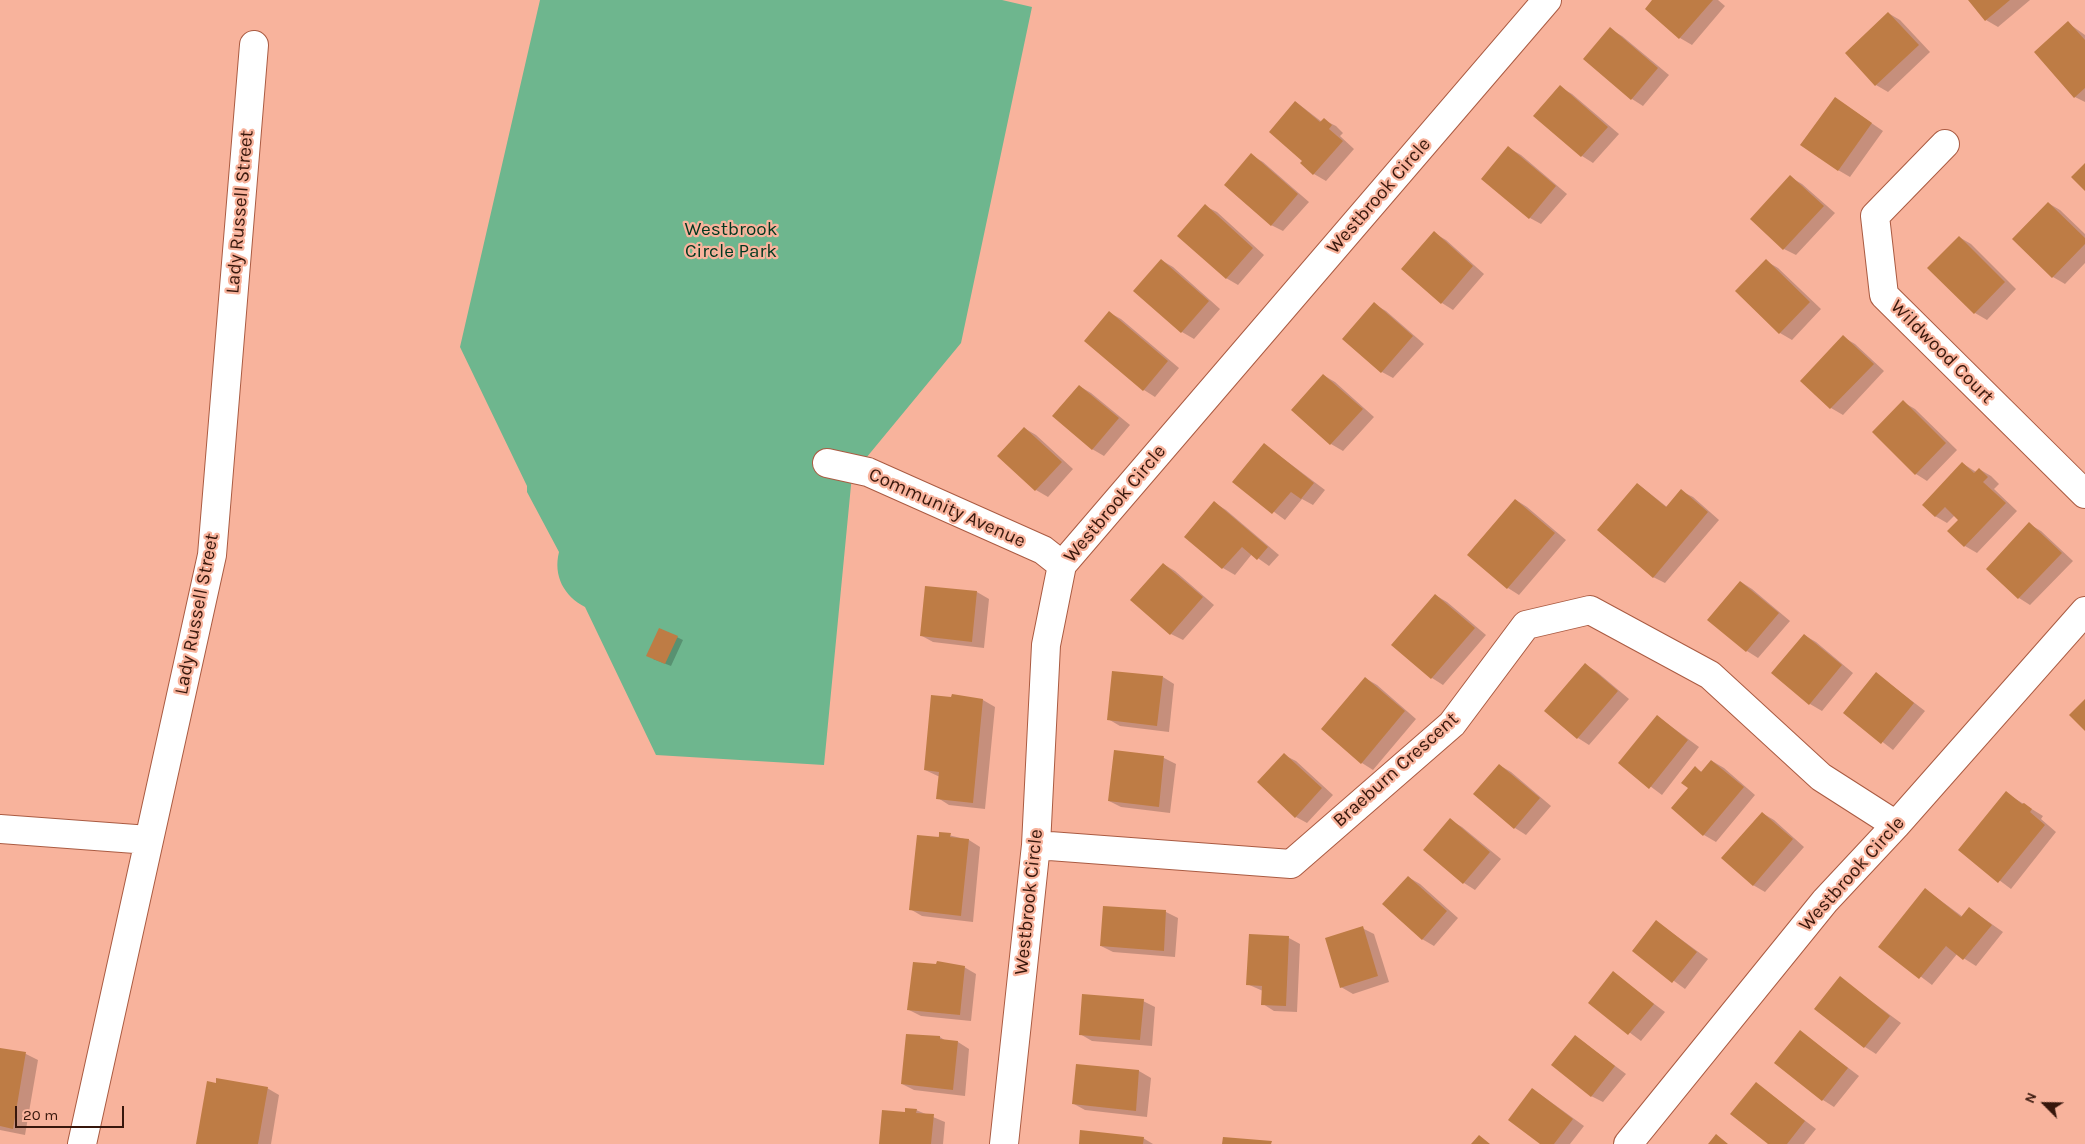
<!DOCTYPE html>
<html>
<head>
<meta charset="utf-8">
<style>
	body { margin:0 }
	#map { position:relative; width:2085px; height:1144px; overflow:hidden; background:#f8b39c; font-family:Karla,sans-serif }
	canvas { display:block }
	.north { position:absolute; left:2020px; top:1079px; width:50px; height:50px; -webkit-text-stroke:4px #f8b39c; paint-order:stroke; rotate:293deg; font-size:14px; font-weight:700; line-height:20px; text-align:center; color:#37170c }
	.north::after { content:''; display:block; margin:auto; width:18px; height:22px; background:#37170c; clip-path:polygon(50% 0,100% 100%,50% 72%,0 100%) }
	.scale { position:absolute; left:15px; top:1106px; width:109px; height:22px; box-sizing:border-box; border:2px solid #37170c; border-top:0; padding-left:6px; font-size:15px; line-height:18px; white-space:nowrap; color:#37170c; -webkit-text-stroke:4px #f8b39c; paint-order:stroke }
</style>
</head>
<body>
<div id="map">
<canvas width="2085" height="1144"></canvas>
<div class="north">N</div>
<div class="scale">20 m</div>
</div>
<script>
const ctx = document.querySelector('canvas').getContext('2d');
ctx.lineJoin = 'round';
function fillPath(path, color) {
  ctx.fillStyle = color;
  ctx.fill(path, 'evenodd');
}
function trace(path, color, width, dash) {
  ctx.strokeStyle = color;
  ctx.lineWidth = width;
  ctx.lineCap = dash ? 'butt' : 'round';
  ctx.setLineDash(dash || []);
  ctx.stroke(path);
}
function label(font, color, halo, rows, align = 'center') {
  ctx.font = font + ' Karla,sans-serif';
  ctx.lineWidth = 4.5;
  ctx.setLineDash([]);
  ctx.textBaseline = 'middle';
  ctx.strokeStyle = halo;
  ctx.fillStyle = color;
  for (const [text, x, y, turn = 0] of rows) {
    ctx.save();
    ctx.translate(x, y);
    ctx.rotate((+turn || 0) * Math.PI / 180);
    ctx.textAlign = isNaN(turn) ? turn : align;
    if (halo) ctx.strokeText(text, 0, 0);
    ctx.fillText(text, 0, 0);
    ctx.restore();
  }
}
const green = new Path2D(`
	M540,0H1002L1032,7L961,343L852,475L824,765L656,755L585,607C564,596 553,576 559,552L527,492V486L460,347Z`);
const shadow = new Path2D(`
	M1654,0H1718L1725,6L1692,45L1680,38Z
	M1969,0H2030L1998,27L1986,20Z
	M1888,13L1900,20L1930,52L1888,92L1876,85Z
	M2068,23L2085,35V102L2075,97Z
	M1610,29L1622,36L1669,75L1643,106L1632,99Z
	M1560,87L1572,94L1619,134L1593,163L1582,156L1535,116Z
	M1835,98L1883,131L1850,177L1838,170Z
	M1296,102L1322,122L1324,120L1336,126L1343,133L1340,136L1354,149L1326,181L1314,174L1304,161Z
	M1509,148L1521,155L1567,194L1541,224L1530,218Z
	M1251,155L1263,162L1309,202L1283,231L1271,225Z
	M1790,177L1802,184L1835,213L1796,255L1784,249Z
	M2048,203L2060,210L2085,234V263L2065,284L2053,277Z
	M1205,206L1217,212L1264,255L1238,285L1226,278Z
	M1434,233L1446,240L1484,274L1453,310L1442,303Z
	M1959,237L1971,244L2016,289L1987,320L1975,313Z
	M1161,260L1173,267L1220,309L1194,339L1182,332Z
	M1766,261L1778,268L1821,309L1792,340L1780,333Z
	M1374,304L1386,311L1424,344L1393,378L1382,372Z
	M1110,313L1121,319L1179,368L1155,397L1144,390Z
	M1843,337L1855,344L1884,371L1843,415L1831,408L1802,380Z
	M1323,375L1335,382L1374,417L1343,451L1331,444L1293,410Z
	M1079,386L1091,393L1130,425L1104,456L1092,449Z
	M1903,402L1915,409L1957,450L1927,481L1916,474Z
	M1024,428L1036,435L1073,469L1048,497L1036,490L998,456Z
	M1264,444L1325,490L1313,505L1302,499L1285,520L1234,482Z
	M1962,463L1976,472L1979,469L1991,476L1999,484L1994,489L2017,511L1977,553L1965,546L1960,520L1955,515L1947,523L1935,516Z
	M1638,484L1667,507L1681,491L1693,497L1719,520L1665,583L1653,577Z
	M1516,500L1527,507L1566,540L1519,595L1508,588L1469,555Z
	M1215,503L1226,510L1279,555L1269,566L1252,554L1235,575L1223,568L1186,537Z
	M2029,524L2041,531L2073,561L2030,605L2019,598Z
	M1163,564L1175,571L1214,605L1183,640L1171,634Z
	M1741,582L1752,589L1790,621L1758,658L1747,651L1709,619Z
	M926,587L977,592L989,599L984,648L933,642L922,636Z
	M1435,595L1447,602L1486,635L1443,685L1432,678Z
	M660,629L683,640L671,666L653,659Z
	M1804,635L1816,642L1853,673L1822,711L1810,704L1773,673Z
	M1586,665L1597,672L1629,699L1589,745L1578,738Z
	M1877,674L1925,711L1893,750L1845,713Z
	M1163,677L1174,684L1169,732L1120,726L1108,719Z
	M1365,678L1377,685L1416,719L1373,770L1362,763Z
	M952,698L983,700L995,707L985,809L949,805L938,798L940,777L925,770Z
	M1657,716L1699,747L1662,795L1619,763Z
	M1115,752L1164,758L1176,764L1170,813L1121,807L1109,801Z
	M1284,755L1296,761L1333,795L1307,823L1296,817Z
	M1712,761L1724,768L1755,795L1716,842L1704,835L1672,808L1689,788L1695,768L1702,772Z
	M1499,765L1511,772L1551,806L1526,835L1515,828Z
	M2006,793L2043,816L2041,819L2056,832L2011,889L1959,850Z
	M1762,813L1774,820L1804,847L1765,892L1753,885Z
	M1450,820L1462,827L1501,859L1475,890L1464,883Z
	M940,833L969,840L980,847L973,922L922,916L910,909Z
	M1408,877L1420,884L1458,918L1434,946L1422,939Z
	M1925,889L1963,917L1969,908L2003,932L1976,966L1957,954L1932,985L1880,946Z
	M1104,907L1166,912L1178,918L1175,957L1113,952L1101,946Z
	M1656,921L1708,959L1685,989L1633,951Z
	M1362,928L1374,934L1389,982L1353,994L1341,987Z
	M1289,938L1300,944L1297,1012L1274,1011L1263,1004V991L1247,984Z
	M964,967L976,974L971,1021L921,1016L909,1010Z
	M1613,973L1665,1012L1641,1041L1590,1003Z
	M1840,978L1901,1023L1876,1054L1865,1047Z
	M1143,1001L1155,1007L1152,1046L1092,1041L1080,1034Z
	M1801,1032L1859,1076L1834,1107L1823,1100Z
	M1575,1036L1626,1074L1603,1102L1591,1096Z
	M940,1037L946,1041L958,1042L969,1049L965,1096L914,1090L902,1084Z
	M0,1049L26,1054L38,1060L25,1135L0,1130Z
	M1077,1065L1139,1071L1151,1078L1147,1117L1085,1110L1074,1104Z
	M1756,1083L1816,1129L1804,1144H1770Z
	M267,1088L279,1095L271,1144H198Z
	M1533,1089L1584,1126L1570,1144H1542Z
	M916,1110L945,1122L943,1144H881L906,1113Z
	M1143,1138L1153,1144H1080Z`);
const building = new Path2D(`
	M1652,0H1713L1679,39L1645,9Z
	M1968,0H2010L1985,21Z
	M1888,12L1919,45L1875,86L1845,53Z
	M2068,21L2085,40V88L2074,98L2034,52Z
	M1610,27L1658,68L1631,100L1583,59Z
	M1560,85L1608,127L1581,157L1533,116Z
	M1835,97L1872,123L1838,171L1800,145Z
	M1295,101L1320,122L1324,118L1332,125L1329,129L1343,141L1313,175L1300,163L1302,161L1269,132Z
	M1508,146L1556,186L1529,219L1481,179Z
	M1251,153L1298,194L1271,226L1224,185Z
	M2085,163V191L2071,177Z
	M1790,175L1824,206L1783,250L1750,219Z
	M2048,202L2085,238V244L2052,278L2012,239Z
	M1205,204L1253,248L1226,279L1177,236Z
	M1434,231L1473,266L1441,304L1401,269Z
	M1959,236L2005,282L1974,314L1927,268Z
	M1161,259L1209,301L1181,333L1133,291Z
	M1766,259L1810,302L1779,334L1735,291Z
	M1374,302L1413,336L1381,373L1342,339Z
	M1109,311L1168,361L1143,391L1084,341Z
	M1843,335L1874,364L1830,409L1800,381Z
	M1323,374L1363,409L1330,445L1291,410Z
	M1079,385L1119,418L1092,450L1052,416Z
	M1903,400L1946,443L1915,475L1872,432Z
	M1024,427L1062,462L1035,491L997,456Z
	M1264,443L1314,483L1301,499L1291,492L1272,514L1232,482Z
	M1962,462L1974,473L1979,468L1988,477L1983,482L2006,503L1964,547L1947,531L1958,520L1945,507L1935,517L1922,505Z
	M1637,483L1666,507L1681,489L1708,512L1653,578L1597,530Z
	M1515,499L1555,533L1507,589L1467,555Z
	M1214,501L1268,547L1257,560L1242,547L1222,569L1184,537Z
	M2029,522L2062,553L2018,599L1986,569Z
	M1163,563L1203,597L1170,635L1130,600Z
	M1740,581L1779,613L1746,652L1707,620Z
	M925,586L977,591L972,642L920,636Z
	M1435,594L1475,628L1431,679L1391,645Z
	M659,628L678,636L665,664L646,656Z
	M1804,634L1842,665L1809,705L1771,673Z
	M1585,663L1618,691L1577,739L1544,711Z
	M1112,671L1163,676L1157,726L1107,720Z
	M1876,672L1914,703L1881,744L1843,713Z
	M1365,677L1405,711L1361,764L1321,729Z
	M952,694L983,699L973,803L936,799L939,772L924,770L931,695L951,697Z
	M2085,699V731L2069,715Z
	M1657,715L1688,740L1649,789L1618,763Z
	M1114,750L1164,756L1159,807L1108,801Z
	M1284,753L1322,788L1295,818L1257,782Z
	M1711,760L1744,787L1703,836L1671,808L1688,788L1681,783L1695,766L1701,772Z
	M1499,764L1540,798L1514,829L1473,794Z
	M2006,791L2022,804L2024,803L2032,809L2030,812L2045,825L1998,883L1958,850Z
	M1762,812L1793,839L1753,886L1721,858Z
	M1450,818L1490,852L1463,884L1423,850Z
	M939,832L951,833L950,837L969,839L961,916L909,910L917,835L939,837Z
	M1408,876L1447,911L1422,940L1382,904Z
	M1925,888L1961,917L1969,907L1992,925L1963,960L1946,946L1919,979L1878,947Z
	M1103,906L1166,910L1164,951L1100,946Z
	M1656,920L1697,952L1672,983L1632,951Z
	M1363,926L1378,976L1340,988L1325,938Z
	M1249,934L1289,936L1286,1006L1261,1005L1262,986L1246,985Z
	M937,961L965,966L960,1015L907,1010L913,962L936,964Z
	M1613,971L1654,1004L1628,1035L1588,1003Z
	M1840,976L1890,1016L1864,1048L1814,1009Z
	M1082,994L1144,999L1140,1040L1079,1035Z
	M1800,1030L1848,1068L1822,1101L1774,1063Z
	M906,1034L940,1036V1039L958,1041L953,1090L901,1084Z
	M1575,1035L1615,1066L1591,1097L1551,1065Z
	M0,1048L26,1052L13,1129L0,1126Z
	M1076,1064L1139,1070L1136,1111L1072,1104Z
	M216,1078L268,1087L258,1144H196L207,1081L216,1083Z
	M1756,1082L1805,1121L1787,1144H1768L1730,1114Z
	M1532,1088L1573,1119L1554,1144H1540L1508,1120Z
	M905,1108L917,1109L916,1113L934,1114L931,1144H879L882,1110L905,1112Z
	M1080,1130L1144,1137L1143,1144H1079Z
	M1716,1134L1728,1144H1708Z
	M1479,1135L1490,1144H1471Z
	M1223,1137L1272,1141L1271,1144H1222Z`);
const minor = new Path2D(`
	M1945,144L1875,216L1884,295L2085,494
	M827,463L868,472L1043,550L1062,565
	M0,829L149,840
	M1036,845L1291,864L1452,724L1526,625L1590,610L1710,675L1821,777L1896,825
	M82,1144L212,555L254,45
	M1004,1144L1036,845L1046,645L1062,565L1547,0
	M1628,1144L1825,901L1896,825L2085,611`);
const streetNames = [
	["Westbrook Circle",1379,196,-49],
	["Lady Russell Street",240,212,-85],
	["Wildwood Court",1942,352,45],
	["Westbrook Circle",1115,504,-50],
	["Community Avenue",947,508,24],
	["Lady Russell Street",197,614,-79],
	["Braeburn Crescent",1396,770,-42],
	["Westbrook Circle",1852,874,-48],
	["Westbrook Circle",1029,902,-84]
];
const parkNames = [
	["Westbrook",731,230],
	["Circle Park",731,252]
];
fillPath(green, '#6eb68e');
fillPath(shadow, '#0003');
fillPath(building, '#be7c45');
trace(minor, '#aa5b42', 30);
trace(minor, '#fff', 28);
label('19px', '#37170c', '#f8b39c', streetNames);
label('19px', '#003820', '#f8b39c', parkNames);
</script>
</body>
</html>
